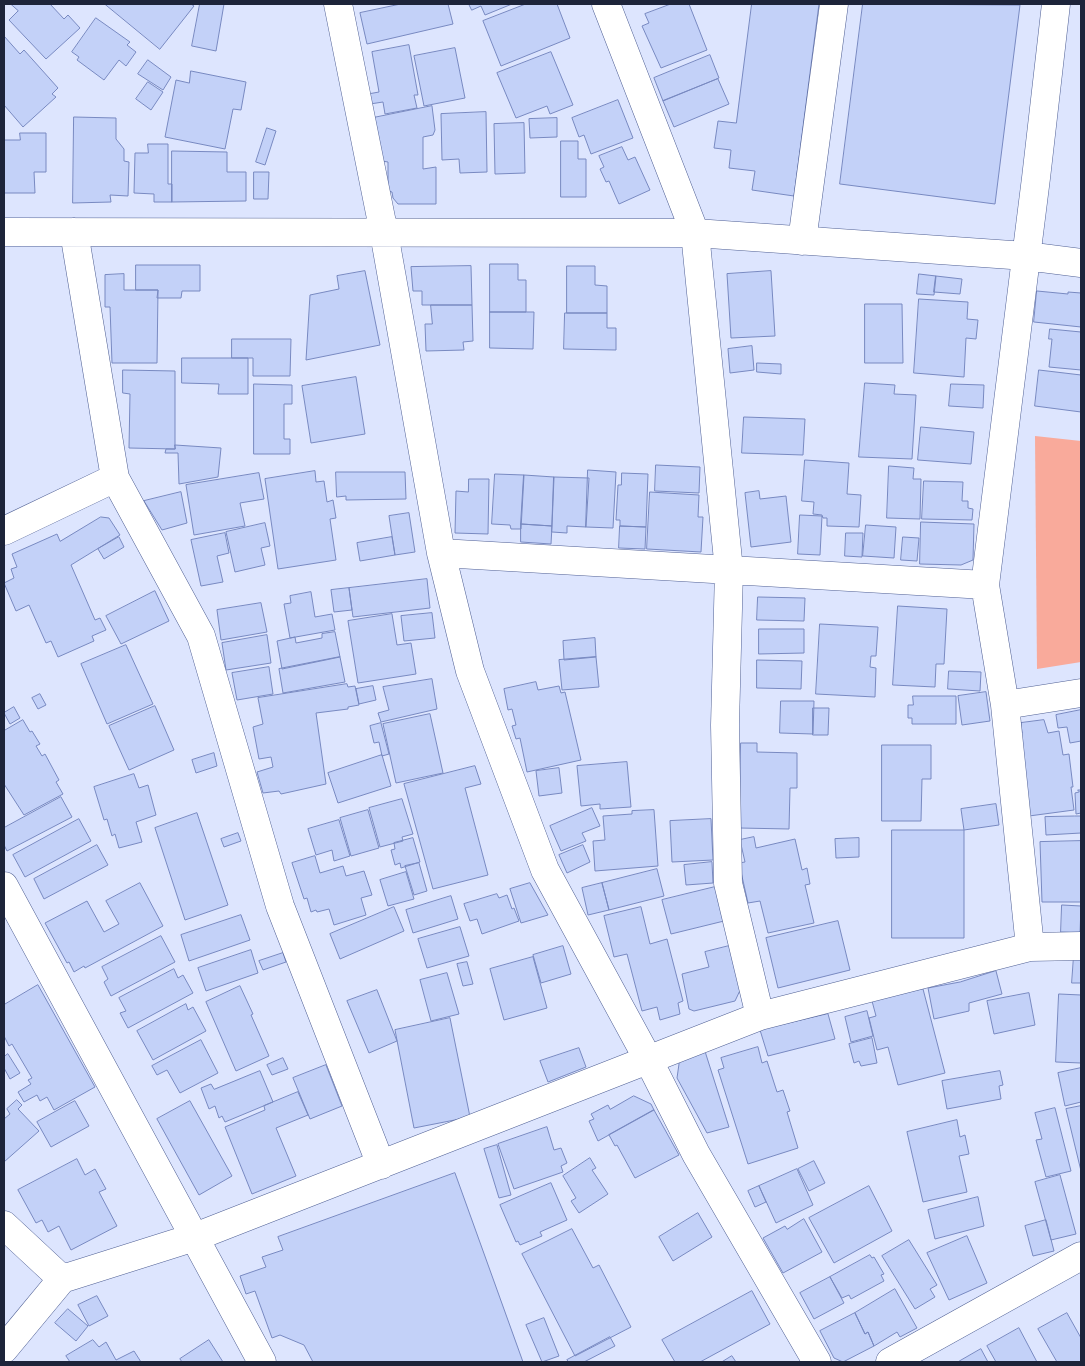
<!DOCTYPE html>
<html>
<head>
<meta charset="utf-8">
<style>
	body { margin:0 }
	#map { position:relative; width:1085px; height:1366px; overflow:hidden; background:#dde5fe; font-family:"Titillium Web",sans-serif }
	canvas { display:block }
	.frame { position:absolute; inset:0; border:5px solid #1d243a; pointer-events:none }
</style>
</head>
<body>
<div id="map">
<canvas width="1085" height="1366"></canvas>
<div class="frame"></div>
</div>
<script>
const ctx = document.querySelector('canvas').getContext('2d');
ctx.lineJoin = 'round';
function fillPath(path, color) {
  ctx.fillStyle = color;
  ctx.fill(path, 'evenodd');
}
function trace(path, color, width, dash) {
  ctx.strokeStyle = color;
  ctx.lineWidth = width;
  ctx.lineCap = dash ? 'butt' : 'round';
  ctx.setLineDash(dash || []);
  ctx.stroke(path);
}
const green = new Path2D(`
	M1035,436L1081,441V662L1037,669Z`);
const building = new Path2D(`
	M11,4H50L64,19L68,15L80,28L46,59L9,20L18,11Z
	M105,4H191L194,6L160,49Z
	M200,4H224L216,51L192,46Z
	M401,4H448L453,24L367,44L360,13Z
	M469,4H512L485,15L481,6L472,10Z
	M526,4H557L570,38L501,66L483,21Z
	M671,4H689L707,50L661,68L642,26L649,23L645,14Z
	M752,4H819L794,196L752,190L755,171L729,168L731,150L714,148L718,121L736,123Z
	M863,4L1020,5L995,204L840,184Z
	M96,18L130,42L127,45L136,52L126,66L119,60L104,80L77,60L79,57L72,52Z
	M4,36L20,54L24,50L58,88L52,94L56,97L23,127L4,105Z
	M409,45L418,95H414L417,108L385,114L383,102L370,104L368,94L379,92L372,52Z
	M455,48L465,98L424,106L414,56Z
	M551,52L573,105L550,114L547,106L516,118L497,73Z
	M710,55L719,78L663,101L654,78Z
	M148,60L171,77L163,90L138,74Z
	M191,71L246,82L241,110L233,109L225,149L165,137L176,80L189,83Z
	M718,79L729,104L674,127L663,101Z
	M148,82L163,92L151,110L136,99Z
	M618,100L633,138L591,154L584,135L579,137L572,118Z
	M432,106L435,130L433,135L423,137V169L436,167V204H398L393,198L392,192L388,191V162L376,160L373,118Z
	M486,112L487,172L460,173L459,159L442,160L441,114Z
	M74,117L116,118V139L124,149V161L129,162L128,196L110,195L111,202L73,203Z
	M557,118V137L530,138L529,119Z
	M524,123L525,173L495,174L494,124Z
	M267,128L276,131L265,165L256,162Z
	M20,133H46V172H34L35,193H4V140H20Z
	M561,141H578V159H586V197H561Z
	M148,144H168V184H172V202H154V194L134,193L135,153H148Z
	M622,147L628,160L635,157L650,190L619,204L609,181L606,182L600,169L604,167L599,156Z
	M172,151L227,152V172H246V201L172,202Z
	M254,172H269L268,199H254Z
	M490,264H518V280H526V312H490Z
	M136,265H200V291H182L181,298H157L158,290H136Z
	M471,266L472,305H422V291H413L411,267Z
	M567,266H595V285L607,286V313H567Z
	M365,271L380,345L306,360L310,295L339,289L337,276Z
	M771,271L775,336L731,338L727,274Z
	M124,274V290H158L157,363H112L110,307H105V275Z
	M919,274L936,276L934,295L917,294Z
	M936,276L962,279L960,294L934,292Z
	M1037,291L1068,294V292L1081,293V327L1034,322Z
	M919,299L968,302L967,319L978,320L976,339L966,338L964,377L914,373Z
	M865,304H902L903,363H865Z
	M431,305H472L473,341L463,342L464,350L426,351L425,324H432Z
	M490,312H534L533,349L490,348Z
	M565,313H607V328H616V350L564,349Z
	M1050,329L1081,332V370L1049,367L1052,339H1049Z
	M232,339H291L290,376H253V358H232Z
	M752,346L754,370L730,373L728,349Z
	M182,358H248V394H218L219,384L182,383Z
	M757,363L781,364V374L757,372Z
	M123,370L175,371V449L129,448L130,394L123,393Z
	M1039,370L1081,375V412L1035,406Z
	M356,377L365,434L311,443L302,386Z
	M865,383L895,385L894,394L916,395L912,459L859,457Z
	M254,384L292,385V404H284V439H290V454H254Z
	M951,384L984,385L983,408L949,406Z
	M744,417L805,419L803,455L742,453Z
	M921,427L974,432L971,464L918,460Z
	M175,445L221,448L218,477L179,484L178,453H165L166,449H175Z
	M805,460L849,463L847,494L861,495L859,527L827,526V518H823L822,515L813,514L814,502L802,501Z
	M656,465L700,467L699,493L655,491Z
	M889,466L914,468L913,479H921L920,519L887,518Z
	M588,470L616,472L613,528L586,527Z
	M315,471L316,482L324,481L327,502L333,500L336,518L330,519L336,560L278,569L265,479Z
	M336,472H405L406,499L346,500V496L337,497Z
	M259,473L264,499L240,503L245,526L194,535L186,485Z
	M622,473L648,474L646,527L620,526V520H616L618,485H621Z
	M495,474L524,475L521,529H511L510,525L492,524Z
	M524,475L554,477L552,526L521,524Z
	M554,477L589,478L586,527L567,526V533L552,532Z
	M469,479H489L488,534L455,533L456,491L468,492Z
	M924,481L963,482L962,501H968V508L973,509L972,520L922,519Z
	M759,491L760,499L786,496L791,542L751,547L745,493Z
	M181,492L187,523L162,530L144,501Z
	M650,492L699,495L698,517H703L701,552L647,549Z
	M409,513L415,552L395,555L389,516Z
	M800,515L822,516L820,555L798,554Z
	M101,517L109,518L120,535L71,565L95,620L100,618L106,630L92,636L94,641L58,657L51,641L46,643L29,605L16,611L4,583L14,578L11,569L17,567L12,554L57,534L60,541Z
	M921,522L974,524L973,560L961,565L920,564Z
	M265,523L270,546L261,548L265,565L235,572L226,532Z
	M521,524L552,526L551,544L521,542Z
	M866,525L896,527L894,558L863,556Z
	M620,526L646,527L645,549L619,548Z
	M225,533L229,553L217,556L223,582L201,586L191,540Z
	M846,533H863L862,557L845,556Z
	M119,537L124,547L104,559L98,549Z
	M392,537L395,555L360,561L357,543Z
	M903,537L919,538L917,561L901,560Z
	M427,579L430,608L353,617L349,588Z
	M349,588L352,610L334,612L331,590Z
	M155,591L169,621L121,644L106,616Z
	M311,592L315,617L332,614L335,630L290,638L284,604L291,603L290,596Z
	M758,597L805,598L804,621L757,620Z
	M261,603L267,632L221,640L217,610Z
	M898,606L947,609L944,664H936L935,687L893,685Z
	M432,613L435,638L404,641L401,616Z
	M392,614L397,645L411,643L416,674L358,683L348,621Z
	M820,624L878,627L876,656H871L870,667L876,668L875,697L816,694Z
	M759,629H804V653L759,654Z
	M335,632L340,657L282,669L277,641L295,637L296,643L322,638V634Z
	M267,635L271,663L226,670L222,643Z
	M595,638L596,657L564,660L563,641Z
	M126,645L153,704L107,724L81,664Z
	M340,657L345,682L283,693L279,669Z
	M596,657L599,687L562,690L559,660Z
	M757,660L802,661L801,689L757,688Z
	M269,667L273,694L237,700L232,673Z
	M949,671L981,672L980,691L948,689Z
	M432,679L437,709L381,722L378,713L389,710L383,687Z
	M536,682L538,690L559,686L561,693L565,692L581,760L527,772L520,738L516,739L512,726L516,725L512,709L508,710L504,689Z
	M347,684L348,687L355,686L359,705L348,707V709L316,713L326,784L281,794L279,791L263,793L257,772L273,767L271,757L259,759L253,727L263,724L258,698Z
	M373,686L376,700L359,704L356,689Z
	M986,692L990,721L962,725L958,696Z
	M40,694L46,705L38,709L32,698Z
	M913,696H956V724H912V718H908V705H913Z
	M781,701H814L813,734L780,733Z
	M155,706L174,750L129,770L109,726Z
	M14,707L20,718L10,724L4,713Z
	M813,708H829L828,735H813Z
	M1081,710V741L1070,743L1067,727L1058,728L1056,715Z
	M430,714L443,773L396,783L383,724Z
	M23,720L30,732L32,731L40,744L36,746L42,756L45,754L59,780L56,782L63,794L24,815L4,784V731Z
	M1044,720L1048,733L1059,731L1063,755L1069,754L1073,787H1071L1074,810L1029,816L1017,733H1022L1021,723Z
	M381,723L389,754L382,756L379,742L374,743L370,726Z
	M741,743H757V752L797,753V788H790L789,829L739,828Z
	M882,745H931V779H922L921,821H882Z
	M214,753L217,766L196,773L192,760Z
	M382,755L391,786L338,803L328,773Z
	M627,762L631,807L600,809V804L581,806L577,766Z
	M475,766L481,784L465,788L488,875L433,889L404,784Z
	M559,768L562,793L539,796L536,771Z
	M134,774L139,788L148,785L156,815L136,822L142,842L119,848L115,834L112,836L107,819L104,820L94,787Z
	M1078,790H1081V813L1076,814L1075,793L1079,792Z
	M61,797L72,817L7,851L4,845V828Z
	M402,799L413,834L402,837L403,841L380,847L369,808Z
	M996,804L999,825L964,830L961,809Z
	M592,808L600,826L582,833L586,841L561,851L550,826Z
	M368,810L379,848L351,856L340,818Z
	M654,810L658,866L595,871L593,841L605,840L603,816L632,814V811Z
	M197,813L228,905L185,920L155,828Z
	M1075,816H1081V833L1046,835L1045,817Z
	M79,819L91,841L25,877L13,855Z
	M711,819L713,860L672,862L670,821Z
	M339,820L350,856L334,861L332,850L316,855L308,829Z
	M892,830H964V938H892Z
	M238,833L241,841L224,847L221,839Z
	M754,837L756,848L795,839L802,870L807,868L810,884L805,885L814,923L768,933L760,901L748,903L739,863L745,862L740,840Z
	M413,838L420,862L401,868L400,863L395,865L391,850L395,849L394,843Z
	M859,838V857L836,858L835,839Z
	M1081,841V902H1042L1040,842Z
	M97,845L108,865L44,899L34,879Z
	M583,845L590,862L567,873L559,855Z
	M315,856L320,873L343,866L346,876L364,871L372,895L361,898L366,915L334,925L329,909L317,912L316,910L311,912L307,898L304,899L292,863Z
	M712,862L713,883L686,885L684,865Z
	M419,863L427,891L414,895L405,866Z
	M657,869L664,896L609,910L602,883Z
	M406,872L414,899L388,906L380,880Z
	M140,883L163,926L85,968L84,966L74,972L69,962L67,963L45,923L87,901L104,932L119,924L106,901Z
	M530,883L548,915L521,923L510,889Z
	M602,883L609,910L588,915L582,888Z
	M715,887L724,921L671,934L662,900Z
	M497,894L499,898L507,895L512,909L514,908L519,921L482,934L477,919L470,921L464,904Z
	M451,896L458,919L413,933L406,910Z
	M1062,905L1081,906L1080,933L1061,932Z
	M394,907L404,931L340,959L330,934Z
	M641,907L650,944L667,939L683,1001L678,1003L680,1014L660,1020L657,1007L642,1011L627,954L614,957L604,916Z
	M241,915L250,940L189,961L181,935Z
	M838,921L850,970L778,988L766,938Z
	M460,927L469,956L427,968L418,939Z
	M161,936L175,962L111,996L104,982L108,979L102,967Z
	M733,945L743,984L735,1001L694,1011L689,1009L682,974L709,967L705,952Z
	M563,946L571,974L541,983L533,955Z
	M251,950L258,973L206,991L198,968Z
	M283,953L286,962L263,970L259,961Z
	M1074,955L1081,956V983H1072Z
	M533,957L547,1008L504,1020L490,969Z
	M467,962L473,984L463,986L457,964Z
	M174,969L178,978L183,975L193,993L128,1028L120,1013L126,1011L119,998Z
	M996,971L1002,994L969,1003V1011L934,1019L928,988L960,982Z
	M447,973L459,1014L431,1021L420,980Z
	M38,985L95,1087L54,1110L47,1097L40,1101L37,1095L24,1102L18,1092L31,1084L28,1080L32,1078L12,1044L9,1046L4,1036V1005Z
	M240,986L253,1014L251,1015L269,1056L236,1071L206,1002Z
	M923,989L945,1073L898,1085L888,1047L877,1050L869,1018L876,1016L872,1001Z
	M377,990L397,1041L369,1053L347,1001Z
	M1029,993L1035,1025L994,1034L987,1001Z
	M1059,994L1081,995V1063L1056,1062Z
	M186,1004L188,1010L193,1007L206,1031L153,1060L137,1031Z
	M867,1011L873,1036L851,1042L845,1017Z
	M828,1014L835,1039L768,1056L760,1030Z
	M450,1018L470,1117L414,1128L395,1030Z
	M872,1038L877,1063L861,1066L859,1061L854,1063L849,1044Z
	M201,1040L218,1073L180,1093L167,1070L157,1075L152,1066Z
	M703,1045L729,1127L707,1133L677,1078L681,1050Z
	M758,1047L762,1063L767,1061L777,1092L783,1090L790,1111L787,1112L798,1148L748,1164L718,1070L724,1068L721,1058Z
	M579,1048L586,1067L548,1082L540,1061Z
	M8,1054L20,1073L10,1079L4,1068V1057Z
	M283,1058L288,1069L272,1075L267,1065Z
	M326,1065L342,1106L310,1119L293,1078Z
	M1081,1068V1102L1065,1106L1058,1073Z
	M260,1071L273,1102L225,1122L222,1116L219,1118L215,1106L209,1109L201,1088L211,1084L214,1089Z
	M1000,1071L1003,1085L999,1086L1001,1099L947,1109L942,1081Z
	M298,1092L308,1115L276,1128L296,1176L252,1194L225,1127L265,1110L264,1106Z
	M634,1096L651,1104L654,1110L598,1141L589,1121L594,1119L591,1114L608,1105L610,1109Z
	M17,1100L22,1105L18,1109L39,1131L4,1162V1119L10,1114L7,1109Z
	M75,1101L89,1126L51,1147L37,1122Z
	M190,1101L232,1176L199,1195L157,1119Z
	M1081,1106V1171L1066,1109Z
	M1055,1108L1071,1171L1046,1177L1036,1140L1042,1139L1035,1113Z
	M654,1110L679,1155L635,1178L617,1145L615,1146L609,1135Z
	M957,1120L960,1137L965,1135L969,1154L959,1156L967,1192L923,1202L907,1132Z
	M547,1127L554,1150L561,1148L567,1163L561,1166L563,1172L514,1189L498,1144Z
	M497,1145L511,1195L499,1198L484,1149Z
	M590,1158L596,1168L592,1170L608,1194L579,1213L571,1201L576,1198L563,1176Z
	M77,1159L85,1175L95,1169L106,1189L99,1192L117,1226L71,1250L59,1226L48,1232L42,1220L36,1223L18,1190Z
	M814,1161L825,1183L809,1191L798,1169Z
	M797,1169L813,1205L776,1223L759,1186Z
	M455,1173L523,1362H313L304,1345L280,1335L272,1338L255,1291L246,1294L240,1276L266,1267L262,1257L283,1250L278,1237Z
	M1060,1175L1076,1234L1051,1240L1035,1182Z
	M551,1183L567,1220L540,1232L542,1236L520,1245L518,1241L516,1242L500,1205Z
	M759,1186L766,1202L755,1207L748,1191Z
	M869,1186L892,1231L834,1263L809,1218Z
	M978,1197L984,1226L935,1239L928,1210Z
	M698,1213L712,1237L673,1261L659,1237Z
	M804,1219L822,1252L783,1273L763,1238L785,1226L787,1229Z
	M1046,1220L1054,1251L1033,1256L1025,1226Z
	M572,1229L593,1268L599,1265L631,1327L575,1356L522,1254Z
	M967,1236L987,1283L949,1300L927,1253Z
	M909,1240L937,1285L930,1289L935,1297L915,1309L882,1256Z
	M870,1255L872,1258L874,1257L884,1274L881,1275L884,1281L851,1299L849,1295L842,1298L830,1277Z
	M830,1277L844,1303L814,1319L800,1293Z
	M895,1289L917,1328L900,1337L897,1332L874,1346L868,1332L865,1334L855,1313Z
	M752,1291L770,1324L700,1362H675L662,1340Z
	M97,1296L108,1316L89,1326L78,1305Z
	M68,1309L88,1326L76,1341L55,1323Z
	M855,1313L865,1334L868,1332L874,1346L843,1362L834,1358L820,1331Z
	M1067,1313L1081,1338V1362H1057L1038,1329Z
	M544,1318L559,1356L542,1362L526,1325Z
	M1019,1328L1037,1362H996L987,1346Z
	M610,1337L615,1346L584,1362H569L567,1360Z
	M93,1340L99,1347L106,1342L116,1360L134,1351L141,1362H70L66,1356Z
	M209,1340L223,1362H182L180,1359Z
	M981,1349L988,1362H958Z
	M732,1356L736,1362H722Z`);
const minor = new Path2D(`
	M338,4L384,233L441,553L470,671L545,870L649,1061L696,1154L817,1362
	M606,4L695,233L729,570L725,725L728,883L760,1016
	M4,232L695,233L1026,256L1081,263
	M74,232L115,478L201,636L280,906L381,1165
	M802,241L834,4
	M4,531L115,478
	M441,553L985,585
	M1005,705L1081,693
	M4,886L262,1362
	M1030,947L1005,705L985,585L1036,178L1056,4
	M4,1225L62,1279
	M4,1349L62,1279L195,1237L760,1016L1030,947L1081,946
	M890,1362L1081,1256`);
fillPath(green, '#f9aa9b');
fillPath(building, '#c3d1f8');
trace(building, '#7889c1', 1);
trace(minor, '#516195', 29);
trace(minor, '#fff', 28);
</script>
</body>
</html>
